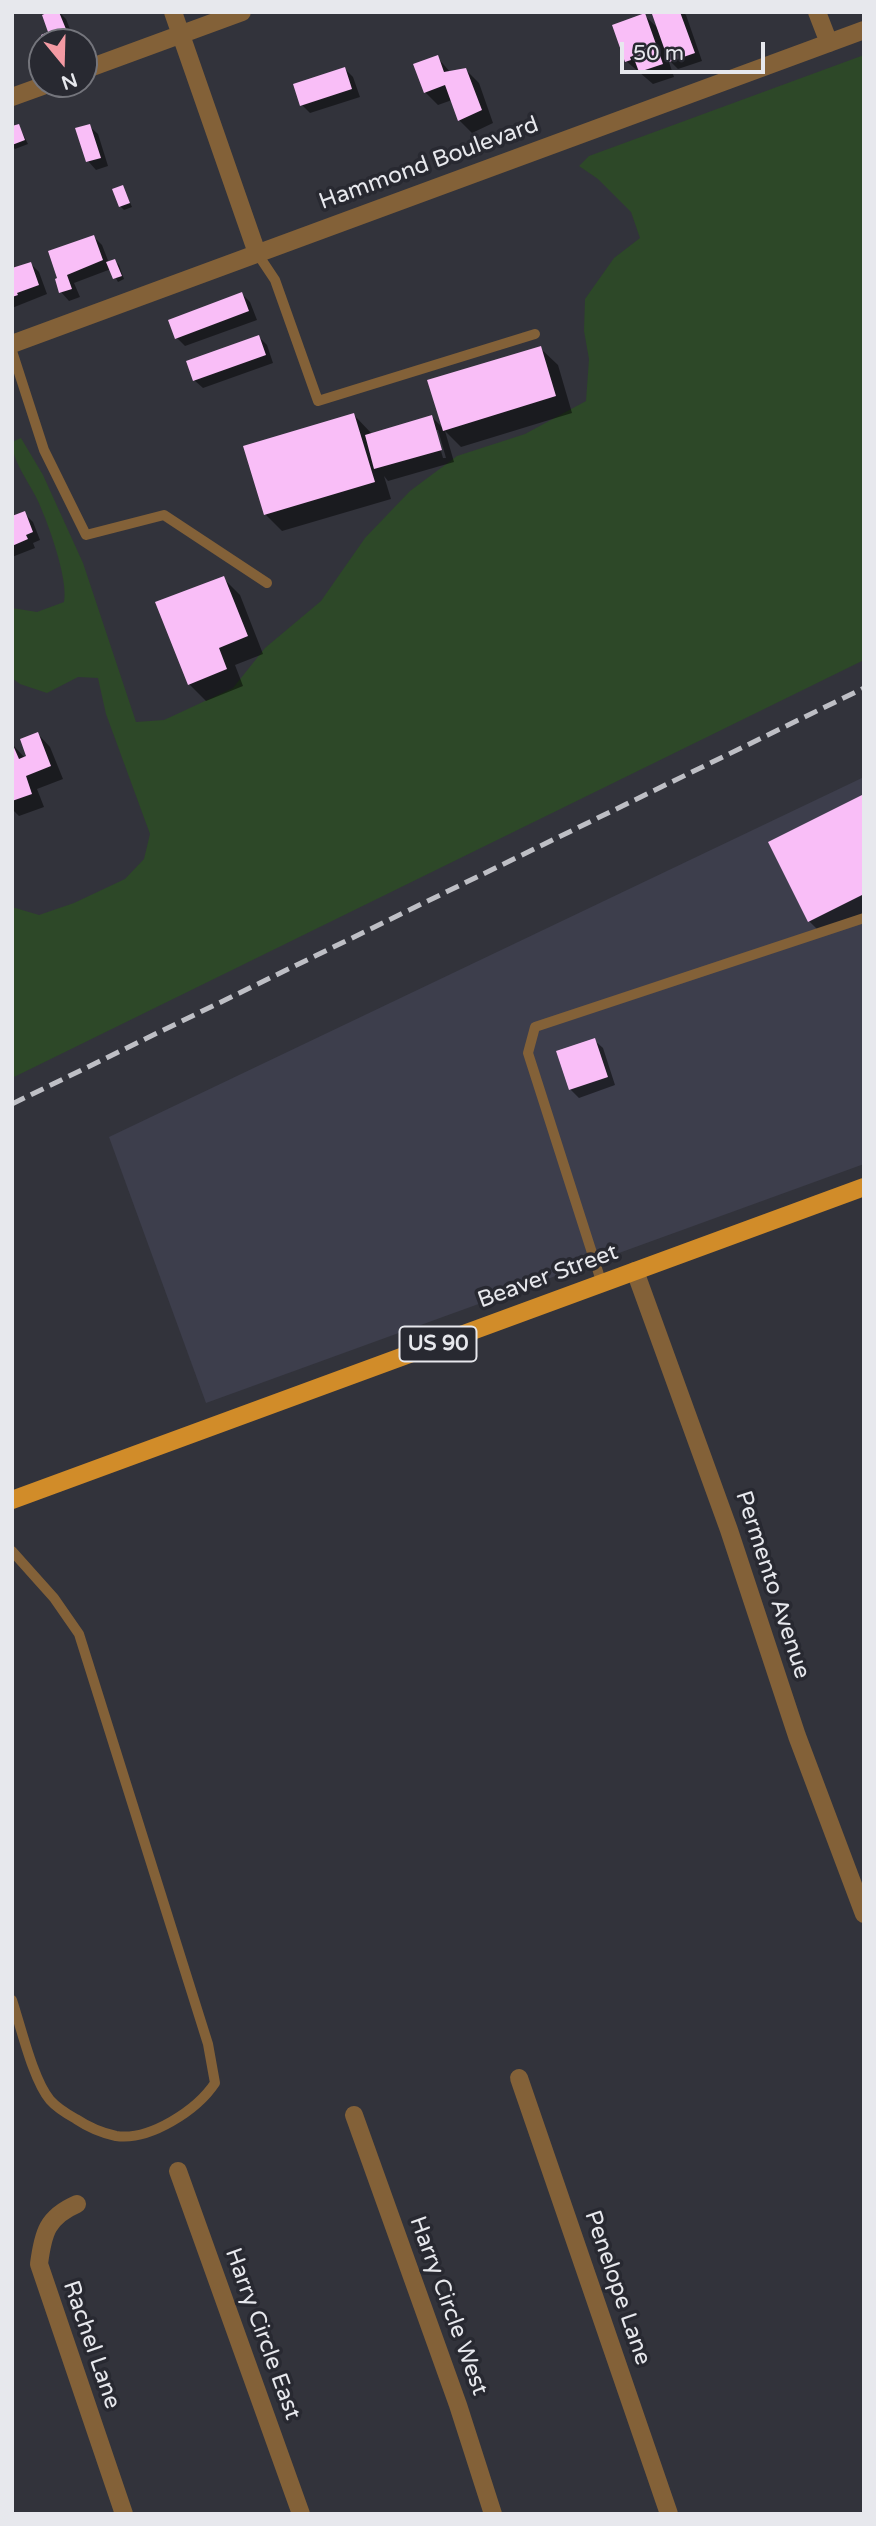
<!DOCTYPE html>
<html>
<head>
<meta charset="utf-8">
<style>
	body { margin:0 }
	#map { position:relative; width:876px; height:2526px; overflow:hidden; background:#32333b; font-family:"Varela Round",sans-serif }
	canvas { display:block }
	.frame { position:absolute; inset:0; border:14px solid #e7e8ed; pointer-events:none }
	.north { position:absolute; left:28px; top:28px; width:70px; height:70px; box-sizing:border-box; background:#282931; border:2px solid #74757c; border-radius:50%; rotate:161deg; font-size:19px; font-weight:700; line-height:28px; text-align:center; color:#e7e8ed }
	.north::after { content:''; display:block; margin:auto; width:24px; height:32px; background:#f49aa3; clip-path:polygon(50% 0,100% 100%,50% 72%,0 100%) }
	.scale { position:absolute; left:620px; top:42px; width:145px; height:32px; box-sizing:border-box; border:4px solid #e7e8ed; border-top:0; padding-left:9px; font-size:21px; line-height:24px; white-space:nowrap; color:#e7e8ed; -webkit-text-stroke:5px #282931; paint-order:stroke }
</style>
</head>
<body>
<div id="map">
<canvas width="876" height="2526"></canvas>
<div class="frame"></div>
<div class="north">N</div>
<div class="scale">50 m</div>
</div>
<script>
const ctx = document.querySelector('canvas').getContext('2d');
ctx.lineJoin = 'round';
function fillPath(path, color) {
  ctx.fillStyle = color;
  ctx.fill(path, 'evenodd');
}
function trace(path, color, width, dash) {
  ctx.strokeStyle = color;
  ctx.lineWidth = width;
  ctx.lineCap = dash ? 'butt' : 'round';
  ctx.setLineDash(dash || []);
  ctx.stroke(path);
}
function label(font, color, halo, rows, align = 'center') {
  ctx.font = font + ' "Varela Round",sans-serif';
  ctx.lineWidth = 7;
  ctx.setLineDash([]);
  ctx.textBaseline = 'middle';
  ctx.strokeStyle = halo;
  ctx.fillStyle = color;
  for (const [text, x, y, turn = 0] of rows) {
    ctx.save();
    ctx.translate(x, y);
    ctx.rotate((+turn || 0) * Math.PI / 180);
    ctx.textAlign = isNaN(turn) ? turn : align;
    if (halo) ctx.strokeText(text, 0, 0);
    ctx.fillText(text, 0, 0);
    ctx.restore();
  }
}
const built = new Path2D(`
	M864,777V1164L206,1403L109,1137Z`);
const green = new Path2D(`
	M864,55V660L12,1078V907L39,915L74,903L125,879L144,859L150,834L106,714L98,678L78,677L47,693L20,684L12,678V608L37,612L64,602C69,580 47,519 36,497C28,481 12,460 12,442L21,438L43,475L83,563L136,722L164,720L233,688L265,648L321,601L365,538L410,491L457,456L525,434L586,401L589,359L584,331L585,299L614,258L640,238L631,212L598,179L579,166L589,156Z`);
const shadow = new Path2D(`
	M59,12L66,19L75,42H45L43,36L51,33Z
	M663,12H683L686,15L702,61L678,69L668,59L674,77L653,84L626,61L644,15L659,29Z
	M437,57L451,73L466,70L479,83L493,123L472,133L459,120L452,100L438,105L425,92Z
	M345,69L353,77L360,97L310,113L302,105Z
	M19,126L28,144L15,149L12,146V128Z
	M89,126L98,134L108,166L96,170L88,161Z
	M123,187L132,207L124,210L120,206Z
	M94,237L102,245L109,263L115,261L119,265L124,279L118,282L111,269L74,283L80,297L69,301L61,292L60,279Z
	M31,264L39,272L47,294L12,308V270Z
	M242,294L250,302L257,320L185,346L177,338Z
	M259,337L267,345L273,363L203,388L194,380Z
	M540,348L558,365L572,413L461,447L445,431L454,462L388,481L384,476L391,499L282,531L265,514L354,415L372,434L432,417L444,429ZM435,430H438L446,458H443Z
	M24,513L33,522L40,540L33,543L35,548L12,557V518Z
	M223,578L240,595L263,654L235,665L243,686L206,701L189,684Z
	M38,734L50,747L63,779L37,789L44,807L19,816L12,809V744L25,758Z
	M864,796V913L822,934L809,921Z
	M594,1040L603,1048L615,1085L579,1098L570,1089Z`);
const building = new Path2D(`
	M49,12H59L68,34L43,42L41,35L48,32L42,15Z
	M657,12H680L695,53L669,62L652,14Z
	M645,13L663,64L639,72L633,56L630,57L631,60L625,62L612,25Z
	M438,55L444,72L466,68L482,110L458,121L445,85L424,93L413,64Z
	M345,67L352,89L300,106L293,84Z
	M19,124L25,140L12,145V126Z
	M90,124L101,158L86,162L75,128Z
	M123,185L130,203L119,207L112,189Z
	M94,235L103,260L67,275L72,289L59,293L55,279L57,278L48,251Z
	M115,259L122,276L113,279L106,262Z
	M31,262L39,285L17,293L18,295L12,297V268Z
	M242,292L249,311L175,339L168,320Z
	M259,335L266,355L193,381L186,361Z
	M541,346L556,396L443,431L427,380Z
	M354,413L375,482L264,515L243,446Z
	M432,415L442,450L374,469L365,435Z
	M25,511L33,532L26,535L28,539L12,546V516Z
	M224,576L248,636L219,648L227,669L188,685L155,602Z
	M38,732L51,766L26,776L32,794L12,801V743L19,759L26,756L20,739Z
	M864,794V894L808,922L768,842Z
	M595,1038L608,1077L569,1090L556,1051Z`);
const service = new Path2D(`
	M257,253L275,280L318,401L535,334
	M12,351L44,450L86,535L164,515L267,583
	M602,1284L528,1053L535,1027L864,918
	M12,1551L54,1598L79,1634L208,2044L215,2083C197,2110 150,2141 116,2136C102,2133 88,2127 76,2119C67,2114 57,2108 50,2100C33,2080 21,2027 12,2000`);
const minor = new Path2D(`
	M173,12L257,253
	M817,12L829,43
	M84,70L242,12
	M12,97L48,84
	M12,344L864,30
	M635,1271L729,1530L797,1736L864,1914
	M519,2078L669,2514
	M354,2115L458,2405L493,2514
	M178,2171L301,2514
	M77,2204C47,2217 43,2233 39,2264L124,2514`);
const primary = new Path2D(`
	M12,1500L864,1187`);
const rail = new Path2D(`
	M12,1104L864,688`);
const shields = [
	[438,1344,77]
];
const shieldNames = [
	["US 90",438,1344]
];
const streetNames = [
	["Hammond Boulevard",429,164,-20],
	["Beaver Street",548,1277,-20],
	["Permento Avenue",772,1585,72],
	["Penelope Lane",617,2288,71],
	["Harry Circle West",448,2306,70],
	["Harry Circle East",262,2334,70],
	["Rachel Lane",91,2345,71]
];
fillPath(built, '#3d3e4c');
fillPath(green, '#2d4828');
fillPath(shadow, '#0007');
fillPath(building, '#f9bef7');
trace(service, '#836138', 10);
trace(minor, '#836138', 18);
trace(primary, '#d18c29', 18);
trace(rail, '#bebfc5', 5, [14, 7]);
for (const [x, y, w] of shields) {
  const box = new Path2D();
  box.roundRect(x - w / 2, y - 17.5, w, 35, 5);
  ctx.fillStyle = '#282931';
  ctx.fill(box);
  trace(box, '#e7e8ed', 2);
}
label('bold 21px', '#e7e8ed', null, shieldNames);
label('23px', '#e7e8ed', '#282931', streetNames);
</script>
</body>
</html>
